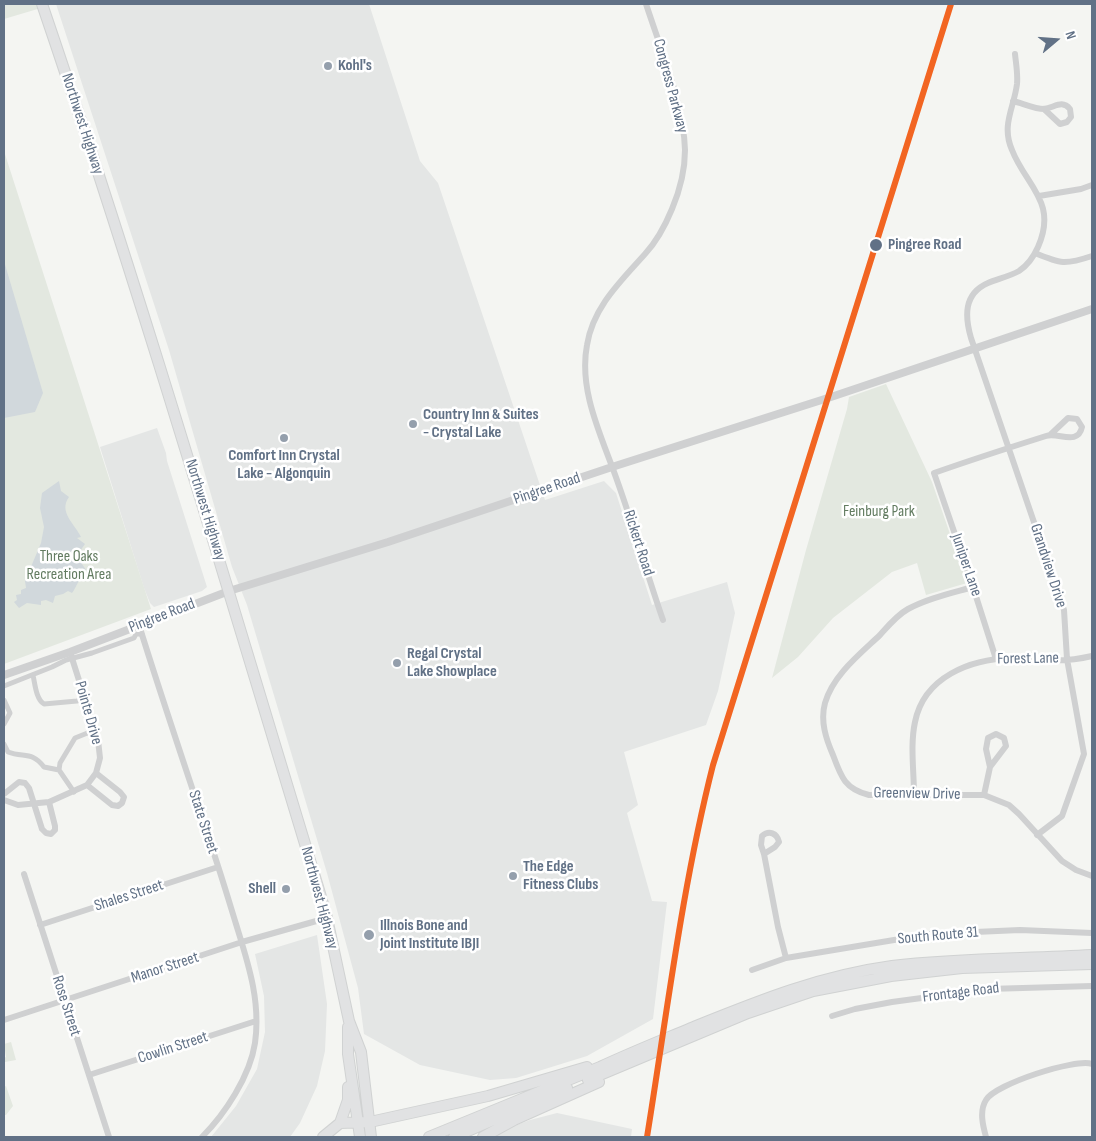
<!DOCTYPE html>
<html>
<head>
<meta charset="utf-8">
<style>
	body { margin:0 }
	#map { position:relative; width:1096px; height:1141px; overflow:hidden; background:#f4f5f2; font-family:"Sofia Sans Condensed",sans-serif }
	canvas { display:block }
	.frame { position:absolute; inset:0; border:5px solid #617186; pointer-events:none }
	.north { position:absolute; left:1031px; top:15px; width:50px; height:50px; -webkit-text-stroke:4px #fff; paint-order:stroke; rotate:72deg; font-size:14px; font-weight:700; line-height:20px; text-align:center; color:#617186 }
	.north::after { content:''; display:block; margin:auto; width:18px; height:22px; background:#617186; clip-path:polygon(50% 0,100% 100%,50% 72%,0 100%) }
</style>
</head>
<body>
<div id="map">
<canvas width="1096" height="1141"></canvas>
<div class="frame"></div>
<div class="north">N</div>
</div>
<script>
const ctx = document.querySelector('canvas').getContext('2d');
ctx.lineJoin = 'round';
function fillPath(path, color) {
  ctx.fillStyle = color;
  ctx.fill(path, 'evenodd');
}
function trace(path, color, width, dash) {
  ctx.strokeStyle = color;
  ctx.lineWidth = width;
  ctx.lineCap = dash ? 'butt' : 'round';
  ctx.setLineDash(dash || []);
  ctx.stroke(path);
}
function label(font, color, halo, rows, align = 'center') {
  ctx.font = font + ' "Sofia Sans Condensed",sans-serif';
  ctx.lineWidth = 5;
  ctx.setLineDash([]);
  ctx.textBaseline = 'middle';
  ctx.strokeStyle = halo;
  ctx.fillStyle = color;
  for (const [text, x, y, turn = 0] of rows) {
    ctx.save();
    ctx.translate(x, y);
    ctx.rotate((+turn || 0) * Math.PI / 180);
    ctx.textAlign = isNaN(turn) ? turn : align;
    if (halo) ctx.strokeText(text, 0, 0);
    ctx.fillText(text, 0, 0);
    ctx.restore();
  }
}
const built = new Path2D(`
	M56,4H369L420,161L438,183L545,500L604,481L616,493L652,605L727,582L735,613L718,691L706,725L624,752L638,805L627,813L652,901L667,902L653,1019L587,1056L516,1078L490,1080L420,1065L364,1034L358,988L327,873L247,605L232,567L169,350Z
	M157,428L166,453L167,461L207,587L202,591L154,607L150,603L144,588L100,447Z
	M317,935L327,1004L325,1051L317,1086L300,1123L290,1137H211L236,1106L257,1069L265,1032L264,996L255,954Z
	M557,1113L632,1129L631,1137H495L503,1130L530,1120Z`);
const green = new Path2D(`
	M4,4H39L41,8L4,19Z
	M4,151L151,609L4,664Z
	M886,384L932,482L967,583L926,595L917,563L892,572L833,618L798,657L772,678L806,550L847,409L849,397Z
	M11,1042L16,1060L5,1062L4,1065V1058L6,1057L4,1044Z
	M6,1086L13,1106L6,1115H4V1087Z`);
const water = new Path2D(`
	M4,261L43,393L35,412L4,418Z
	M59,481L61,491L69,497C58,512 75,524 81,537L77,538L85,544L80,551L85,556L82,564L86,570L85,578C77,579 77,587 72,593L68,591L63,594L55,596L53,603L46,600L41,601V605L27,603L19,608L14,602L17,600L16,595L21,594V590L26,588L25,581L41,543L44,527L40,508L42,493Z`);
const pedestrian = new Path2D(`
	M33,675C35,684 36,699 44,704L77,701L85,699
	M4,686L52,667L66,660L92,653L134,638L136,634H142
	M4,700L10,713L4,724
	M4,744L8,752C24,758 32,751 44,767L59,770L74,792
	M59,770L60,763L75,738L95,730`);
const minor = new Path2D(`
	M646,4C660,47 684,105 685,150C685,170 680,190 672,209C665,226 658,240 645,254C621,281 593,307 587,345C578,392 603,439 618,483C634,528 647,574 663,620
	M1015,54C1016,64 1018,74 1017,84C1014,108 1001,125 1012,150C1026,186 1058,202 1038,247C1034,256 1028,265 1019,271C1010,276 998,279 988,283C963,294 965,317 971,338L1064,610L1067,659L1084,754L1062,816L1037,835
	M1013,101C1022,103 1035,109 1044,109C1054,108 1062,99 1070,109L1071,117L1067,122L1060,124L1044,109
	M1039,196L1081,189L1092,185
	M1035,253C1061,264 1065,265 1092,256
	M973,587C952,593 928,598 908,609C897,615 888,626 880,635C860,654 833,675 825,703C820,721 826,739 833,755C841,777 845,789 869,795H984L1009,805L1019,814L1062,861L1076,870L1092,876
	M139,625C162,699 187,772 211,845C220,871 228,898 236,924C248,963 261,1001 255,1043C250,1076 225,1114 202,1137
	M996,659L973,587L934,473C971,460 1008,448 1046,436C1058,432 1078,446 1082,427L1077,419L1068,418L1050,435
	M87,785L112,805L118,806L122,803L124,797L120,792L96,773
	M4,794L19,782L25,783L29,788L42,829L46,833L51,834L55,830V826L49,802
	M914,795C914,771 910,745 915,722C924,677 970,659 1012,658C1025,658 1038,660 1050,660C1064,661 1079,659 1092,656
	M984,795L990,767L1006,746L1004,738L996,734L988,738L986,749L990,767
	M4,800L18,805L49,802L87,785L96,773L100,758L98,740L70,652
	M764,854L775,847L779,842C777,833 769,830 762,836L761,845L764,854L778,927L786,958
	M24,874L109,1137
	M40,925L218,867
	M752,970L786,958L930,934L1020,930L1092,933
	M832,1016L855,1009L892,1002L988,989L1092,986
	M4,1020L242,942L327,918
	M89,1075L256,1021
	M986,1137C983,1126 979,1111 986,1100C995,1084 1076,1058 1092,1064`);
const tertiary = new Path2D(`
	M4,675L70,652L229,591L388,542L612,467L831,397L1092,309`);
const primary = new Path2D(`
	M42,4C142,297 229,594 319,890L327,918L349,1021L361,1052L371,1137
	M348,1027V1054L360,1137
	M588,1080L748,1013L813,991L891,976L962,968L1092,964
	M340,1123L348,1100V1087
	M323,1137L340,1123L370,1122L488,1096L587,1067
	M429,1137L600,1067C630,1053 660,1041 691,1028C758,1001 819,976 892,966C959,958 1025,959 1092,955
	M454,1137L567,1088
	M483,1137L514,1120L599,1082`);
const rail1 = new Path2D(`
	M647,1137C667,1013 682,887 713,765L951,4`);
const markers = [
	[328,66,5,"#949fac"],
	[876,245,7,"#617186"],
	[413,424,5,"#949fac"],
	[284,438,5,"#949fac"],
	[397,663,5,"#949fac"],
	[513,876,5,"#949fac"],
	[286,889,5,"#949fac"],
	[369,935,6,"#949fac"]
];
const poiNames = [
	["Kohl's",338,66],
	["Country Inn & Suites",423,415],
	["- Crystal Lake",423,433],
	["Comfort Inn Crystal",284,456,"center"],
	["Lake - Algonquin",284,474,"center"],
	["Regal Crystal",407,654],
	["Lake Showplace",407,672],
	["The Edge",523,867],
	["Fitness Clubs",523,885],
	["Shell",276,889,"right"],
	["Illnois Bone and",380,926],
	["Joint Institute IBJI",380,944]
];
const streetNames = [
	["Congress Parkway",670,86,75],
	["Northwest Highway",82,124,72],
	["Pingree Road",547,489,-19],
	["Northwest Highway",205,510,73],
	["Rickert Road",638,543,72],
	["Juniper Lane",966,565,71],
	["Grandview Drive",1048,566,72],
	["Pingree Road",162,616,-21],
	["Forest Lane",1028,659,-1],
	["Pointe Drive",88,713,74],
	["Greenview Drive",917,794,1],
	["State Street",203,822,72],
	["Shales Street",129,896,-18],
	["Northwest Highway",319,898,75],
	["South Route 31",938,936,-5],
	["Manor Street",165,968,-18],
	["Frontage Road",961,993,-7],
	["Rose Street",66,1006,72],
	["Cowlin Street",173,1048,-18]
];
const stopNames = [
	["Pingree Road",888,245]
];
const parkNames = [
	["Feinburg Park",879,512],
	["Three Oaks",69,557],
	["Recreation Area",69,575]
];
fillPath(built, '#e4e6e5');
fillPath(green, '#e3e8e0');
fillPath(water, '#d1d8dc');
trace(primary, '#d0d2d2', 12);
trace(pedestrian, '#cfd0d1', 5);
trace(minor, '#cfd0d1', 6);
trace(tertiary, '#cfd0d1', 8);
trace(primary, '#e1e2e3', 10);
trace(rail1, '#f26522', 6);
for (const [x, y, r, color] of markers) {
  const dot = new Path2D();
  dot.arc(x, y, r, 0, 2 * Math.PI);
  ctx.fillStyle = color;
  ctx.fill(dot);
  trace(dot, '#fff', 2);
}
label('bold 16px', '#617186', '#fff', poiNames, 'left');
label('16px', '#617186', '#fff', streetNames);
label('bold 16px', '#617186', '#fff', stopNames, 'left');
label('16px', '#637c61', '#fff', parkNames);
</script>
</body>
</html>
